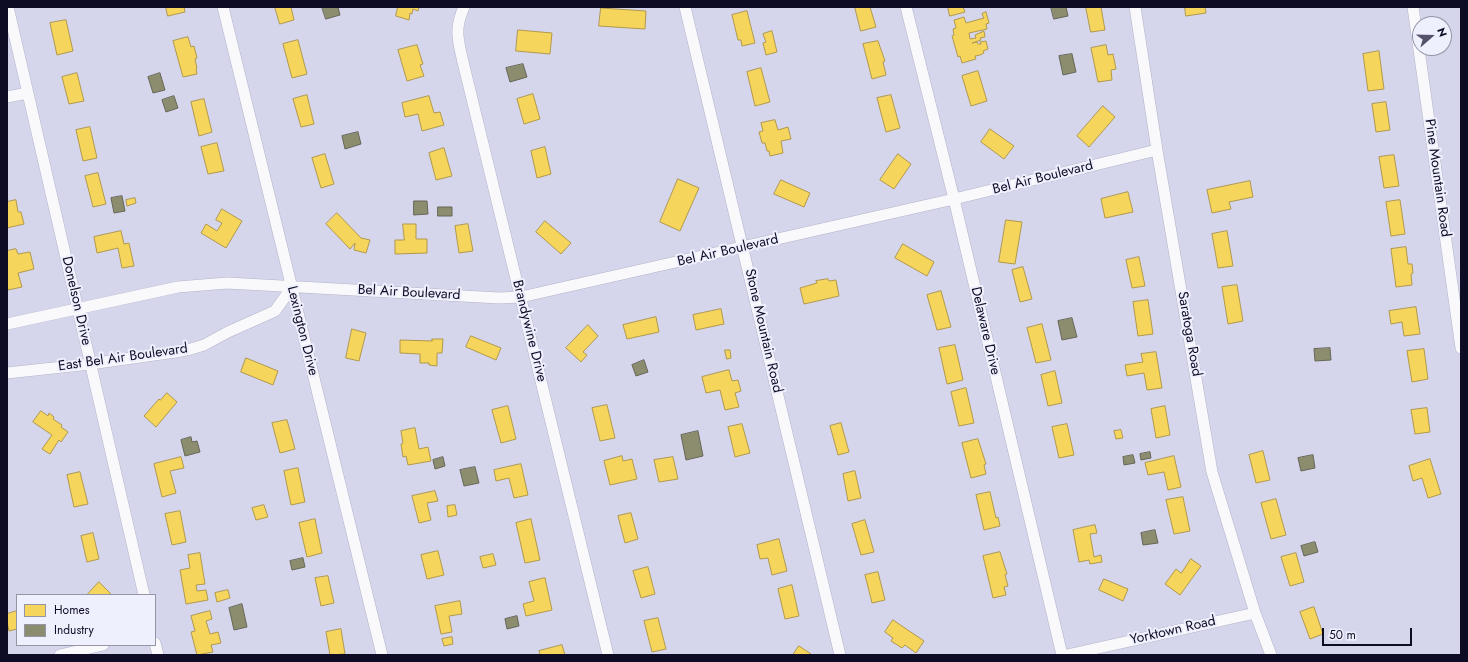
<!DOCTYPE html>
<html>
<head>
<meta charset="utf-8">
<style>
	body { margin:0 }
	#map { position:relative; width:1468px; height:662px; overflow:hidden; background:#d5d5ec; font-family:Jost,sans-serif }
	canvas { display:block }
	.frame { position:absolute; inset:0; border:8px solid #0e0c25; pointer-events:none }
	.legend { position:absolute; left:16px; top:594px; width:140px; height:52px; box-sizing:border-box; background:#eff0fe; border:1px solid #9595a7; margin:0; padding:5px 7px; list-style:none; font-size:12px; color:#0e0c25 }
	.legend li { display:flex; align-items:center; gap:8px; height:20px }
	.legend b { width:20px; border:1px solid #9595a7 }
	.north { position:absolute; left:1412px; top:16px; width:40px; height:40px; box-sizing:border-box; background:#eff0fe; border:1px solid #9595a7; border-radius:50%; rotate:70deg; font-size:11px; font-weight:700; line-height:16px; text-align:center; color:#0e0c25 }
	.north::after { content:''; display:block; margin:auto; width:14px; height:18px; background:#54526b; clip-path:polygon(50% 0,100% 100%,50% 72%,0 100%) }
	.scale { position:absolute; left:1322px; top:628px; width:90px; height:18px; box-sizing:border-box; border:2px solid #0e0c25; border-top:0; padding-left:5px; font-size:12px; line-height:14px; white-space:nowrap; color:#0e0c25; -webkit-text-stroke:3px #eff0fe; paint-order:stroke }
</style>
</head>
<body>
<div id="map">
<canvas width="1468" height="662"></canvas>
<div class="frame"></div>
<ul class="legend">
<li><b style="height:11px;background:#f6d55c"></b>Homes</li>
<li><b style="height:11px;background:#8c8c6e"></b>Industry</li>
</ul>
<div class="north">N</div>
<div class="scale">50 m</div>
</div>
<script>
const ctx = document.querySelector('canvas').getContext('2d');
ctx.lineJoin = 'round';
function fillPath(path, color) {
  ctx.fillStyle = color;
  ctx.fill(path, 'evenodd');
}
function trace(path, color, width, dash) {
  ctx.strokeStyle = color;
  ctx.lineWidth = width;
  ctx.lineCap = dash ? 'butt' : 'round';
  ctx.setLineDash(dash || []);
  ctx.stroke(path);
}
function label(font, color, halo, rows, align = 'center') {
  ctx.font = font + ' Jost,sans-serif';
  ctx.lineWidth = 4;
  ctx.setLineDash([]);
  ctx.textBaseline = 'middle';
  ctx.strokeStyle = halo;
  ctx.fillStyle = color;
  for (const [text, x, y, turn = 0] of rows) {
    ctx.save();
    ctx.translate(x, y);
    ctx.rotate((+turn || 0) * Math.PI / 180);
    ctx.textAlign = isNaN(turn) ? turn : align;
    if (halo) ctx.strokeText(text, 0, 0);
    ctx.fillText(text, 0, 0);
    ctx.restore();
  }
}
const homes = new Path2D(`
	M166,7H184L185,12L168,16Z
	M275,7H291L294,20L280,24Z
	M398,7H419L418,11L413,9L412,14L410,13L409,20L396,16Z
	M855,7H870L876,27L861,31Z
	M948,7H963L965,12L950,16Z
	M1086,7H1101L1105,30L1091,32Z
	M1185,7H1205L1206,13L1186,16Z
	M601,8L646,11L645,29L599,26Z
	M747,11L755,43L742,46L741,40H738L732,15Z
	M986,12L989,23L986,24L987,29L969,33L970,39L976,38L975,35L984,31L985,37L980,38L981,40L972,43L977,42L978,44H981L980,42L986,41L988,49L983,51L984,53L980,55L975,56L976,59L962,63L960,56L958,57L952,36L954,35L953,29L956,28L954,20L964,17L966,23L984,18L982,14Z
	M66,20L73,51L57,55L50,23Z
	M518,30L552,33L550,54L516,51Z
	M772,31L777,52L766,55L763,43L766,42L763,34Z
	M188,37L191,47L194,46L197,58L195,59L197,68L196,69L197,74L183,77L173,41Z
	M298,40L307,74L292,78L283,44Z
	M878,41L885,61L883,62L886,75L872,79L863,44Z
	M417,45L423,64L420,65L424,76L407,81L398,50Z
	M1106,45L1108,55L1113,54L1116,69L1111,70L1112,80L1098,82L1091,48Z
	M1379,51L1384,89L1368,91L1363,54Z
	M761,68L770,102L755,106L747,72Z
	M978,71L987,101L971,106L962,76Z
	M77,73L84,101L69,104L62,77Z
	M533,94L540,119L524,124L517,99Z
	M307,95L314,124L301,127L293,99Z
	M891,95L900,128L886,132L877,98Z
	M429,96L434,113L440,112L444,125L422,131L418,114L405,117L402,103Z
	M204,99L212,132L199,136L191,102Z
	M1386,102L1390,130L1376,132L1372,104Z
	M1103,106L1115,117L1089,147L1077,136Z
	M775,120L778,130L788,127L791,139L781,141L783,153L770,156L769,151H767L765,143H762L759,132L763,131L761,123Z
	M90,127L97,158L83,161L76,130Z
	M990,129L1014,146L1004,159L981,142Z
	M217,143L224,171L208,174L201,147Z
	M545,147L551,174L537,178L531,151Z
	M444,148L452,176L436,180L429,153Z
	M325,154L334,184L321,188L312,158Z
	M898,154L911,164L894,189L880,180Z
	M1394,155L1399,186L1384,188L1379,157Z
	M98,173L106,204L93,207L85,176Z
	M678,179L699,188L680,231L660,222Z
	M781,180L810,193L804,207L774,194Z
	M1250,181L1253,197L1229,202L1231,209L1212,213L1207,190Z
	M1128,192L1133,212L1105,218L1101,199Z
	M135,198L136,203L127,206L126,200Z
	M16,200L18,212H21L24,224L7,228V202Z
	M1400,200L1405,234L1391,236L1386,202Z
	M222,209L242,221L226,248L201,233L206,224L217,231L222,223L216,220Z
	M337,213L361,238L370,240L366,253L354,250L355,243L350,249L326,224Z
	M1006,220L1022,222L1015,264L999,262Z
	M545,221L571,243L561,254L536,232Z
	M403,224H416V239H427V253L395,254V240H404Z
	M468,224L473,251L459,253L455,226Z
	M121,231L124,244L129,243L134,266L122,268L118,248L97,253L94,237Z
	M1227,231L1233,266L1218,268L1212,234Z
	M903,244L934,262L927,276L895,258Z
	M1406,247L1408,264H1412L1413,273L1411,274L1412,285L1396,287L1391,249Z
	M16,249L18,254L30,252L34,269L18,273L22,287L8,290L7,284V251Z
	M1139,257L1145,286L1132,288L1126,260Z
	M1023,267L1032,299L1020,302L1012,270Z
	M828,279L829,281L836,280L839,296L804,304L800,288L817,283L816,281Z
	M1237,285L1243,321L1228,324L1222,287Z
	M941,291L951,327L937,330L927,295Z
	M1148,300L1153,334L1138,336L1133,302Z
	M1416,307L1420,334L1404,336L1402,322L1391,324L1389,311Z
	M721,309L724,324L696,330L693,315Z
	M656,317L659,332L627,339L623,325Z
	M1042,324L1051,360L1036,363L1027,328Z
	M588,325L598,336L583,352L587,355L581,362L566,348Z
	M352,329L366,333L359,361L346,358Z
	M471,336L501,348L496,360L466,347Z
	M432,339H443L442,353H437V366L429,365V363H420V354L400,353V340L432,341Z
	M955,345L963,380L947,384L939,348Z
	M1424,349L1428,379L1412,382L1407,351Z
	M725,350H730L731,358L727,359Z
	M1156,352L1162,388L1147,390L1144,373L1127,376L1125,365L1143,362L1141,354Z
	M246,358L278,371L273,385L241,372Z
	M729,370L732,381L738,380L741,391L735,393L739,407L725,410L720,390L706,393L702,377Z
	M1055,371L1062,403L1048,406L1041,375Z
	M966,388L974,423L959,426L951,392Z
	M167,393L177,402L156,427L144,416L159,399L160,400Z
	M607,405L615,438L600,441L592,408Z
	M508,406L516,439L501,443L492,410Z
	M1165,406L1170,435L1156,438L1151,409Z
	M1427,408L1430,432L1415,434L1411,410Z
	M41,411L48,416L49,413L54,417L53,419L62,425L61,427L68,432L61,442L59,440L50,454L42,449L52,435L33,422Z
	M287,420L295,449L280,453L272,423Z
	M841,423L849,452L838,455L830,426Z
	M742,424L750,453L735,457L728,427Z
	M1067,424L1074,455L1059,458L1052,427Z
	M415,428L419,449L428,447L431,461L408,465L406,456L403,457L401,444L403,443L401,431Z
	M1121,430L1123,438L1116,439L1114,431Z
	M978,439L986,464L984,465L986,474L971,478L962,443Z
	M1263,451L1270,480L1256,483L1249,455Z
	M622,456L623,461L632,459L637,479L610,485L604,461Z
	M1174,456L1181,487L1168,490L1164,472L1148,475L1145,463Z
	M181,457L184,468L170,471L176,493L162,497L154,464Z
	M673,457L678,479L659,482L654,460Z
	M1430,459L1441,494L1428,498L1422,478L1413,481L1409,466Z
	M521,464L528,495L514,498L509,478L496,481L494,470Z
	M298,468L305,502L291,505L284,471Z
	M855,471L861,498L848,501L843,474Z
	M80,472L88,504L74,507L67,475Z
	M435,491L438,501L427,503L431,520L419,523L412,496Z
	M990,492L996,518L998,517L1000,526L984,530L976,495Z
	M1183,497L1190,531L1174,534L1166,500Z
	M1276,499L1286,535L1271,539L1261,503Z
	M264,505L268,517L256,520L252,508Z
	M455,505L457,515L448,517L447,506Z
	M180,511L186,542L172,545L165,514Z
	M631,513L638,539L625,543L618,516Z
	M315,519L322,553L307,557L299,523Z
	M531,519L540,560L525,563L516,523Z
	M865,520L874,552L861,555L852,524Z
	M1095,525L1097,533L1090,534L1094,557L1101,555L1102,562L1090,564L1089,560L1079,562L1073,530Z
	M93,533L99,559L87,562L81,536Z
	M779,539L787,571L772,575L768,558L760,559L757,545Z
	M438,551L444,575L427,579L421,555Z
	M1000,552L1007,574L1005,575L1008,586L1004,587L1006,595L993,598L983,556Z
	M200,553L205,584L196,585L197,591L206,590L208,600L186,604L180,570L190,568L188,555Z
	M1296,553L1304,582L1290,586L1281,557Z
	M493,554L496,565L483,568L480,557Z
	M1191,559L1201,566L1180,595L1165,584L1176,569L1181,573Z
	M648,567L655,594L641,598L633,571Z
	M878,572L885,600L872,603L865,575Z
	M328,576L334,603L321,606L315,578Z
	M545,578L552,610L526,616L523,604L534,601L529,582Z
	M1104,579L1128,589L1123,601L1099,590Z
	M99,582L111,594L110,595H87Z
	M792,585L799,616L785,619L778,589Z
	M228,590L230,598L217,602L215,593Z
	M460,601L462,614L449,616L452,632L441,634L435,606Z
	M1314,607L1323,634L1310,639L1300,612Z
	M17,611V629L9,631L7,622V614Z
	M210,611L212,619L206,621L210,634L218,632L221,643L211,645L213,652L197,655L191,632L195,631L191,616Z
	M658,618L666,649L652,652L644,621Z
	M893,620L924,641L916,653L905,645L902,648L891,641L893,638L885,632Z
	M341,629L345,654L330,655L326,632Z
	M452,637L453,644L444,646L442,639Z
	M562,645L565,655H540L539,651Z
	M799,646L811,654L810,655H793Z`);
const industry = new Path2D(`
	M322,7H338L340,15L326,19Z
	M1051,7H1066L1068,16L1054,19Z
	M1072,54L1076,72L1063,75L1059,56Z
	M523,64L527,77L510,82L506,68Z
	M160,73L165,90L153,93L148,77Z
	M174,96L178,108L166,112L162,100Z
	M358,132L361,144L345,149L342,136Z
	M122,196L125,211L114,213L111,198Z
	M414,201H427L428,214L414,215Z
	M438,207H452V216H438Z
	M1072,318L1077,337L1062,340L1058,321Z
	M1330,348L1331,360L1315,361L1314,349Z
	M644,360L648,372L636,376L632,365Z
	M698,431L703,456L686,460L681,435Z
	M191,437L192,442L197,441L200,452L185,456L181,440Z
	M1150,452L1151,458L1141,460L1140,454Z
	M1133,455L1135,463L1124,465L1123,457Z
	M1313,455L1315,468L1301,471L1298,458Z
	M443,457L445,466L435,469L433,460Z
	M475,467L479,483L464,486L460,470Z
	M1155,530L1158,543L1143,545L1141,533Z
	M1315,542L1318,552L1304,556L1301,546Z
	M303,558L305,567L292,570L290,561Z
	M242,604L247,627L234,630L229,608Z
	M517,616L519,626L507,629L505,619Z`);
const minor = new Path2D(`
	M8,7L144,595
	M223,7L382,655
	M464,7C454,29 458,40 463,62L608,655
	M685,7L840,655
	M906,7L954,199L1062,655
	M1135,7L1157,150L1212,472L1255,613L1271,655
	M1413,7L1461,348
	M7,97L28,93
	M7,324L178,287L227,283L499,298L521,297L954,199L1157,150
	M7,373L90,364L175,352L191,349L204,345L228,332L275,311L292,287
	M155,643L158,655
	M60,655L103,645
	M1067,655L1255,613`);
const streetNames = [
	["Bel Air Boulevard",1043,178,-14],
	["Pine Mountain Road",1437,178,82],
	["Bel Air Boulevard",728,251,-13],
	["Bel Air Boulevard",409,293,3],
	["Donelson Drive",76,301,77],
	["Lexington Drive",302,331,76],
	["Brandywine Drive",529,331,76],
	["Stone Mountain Road",763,331,77],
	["Delaware Drive",985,331,77],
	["Saratoga Road",1189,334,80],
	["East Bel Air Boulevard",123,358,-8],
	["Yorktown Road",1173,631,-13]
];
fillPath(homes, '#f6d55c');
trace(homes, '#b0994c', 1);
fillPath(industry, '#8c8c6e');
trace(industry, '#666658', 1);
trace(minor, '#b3b3ca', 12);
trace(minor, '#f9f9fc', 11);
label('14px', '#0e0c25', '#eff0fe', streetNames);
</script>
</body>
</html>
